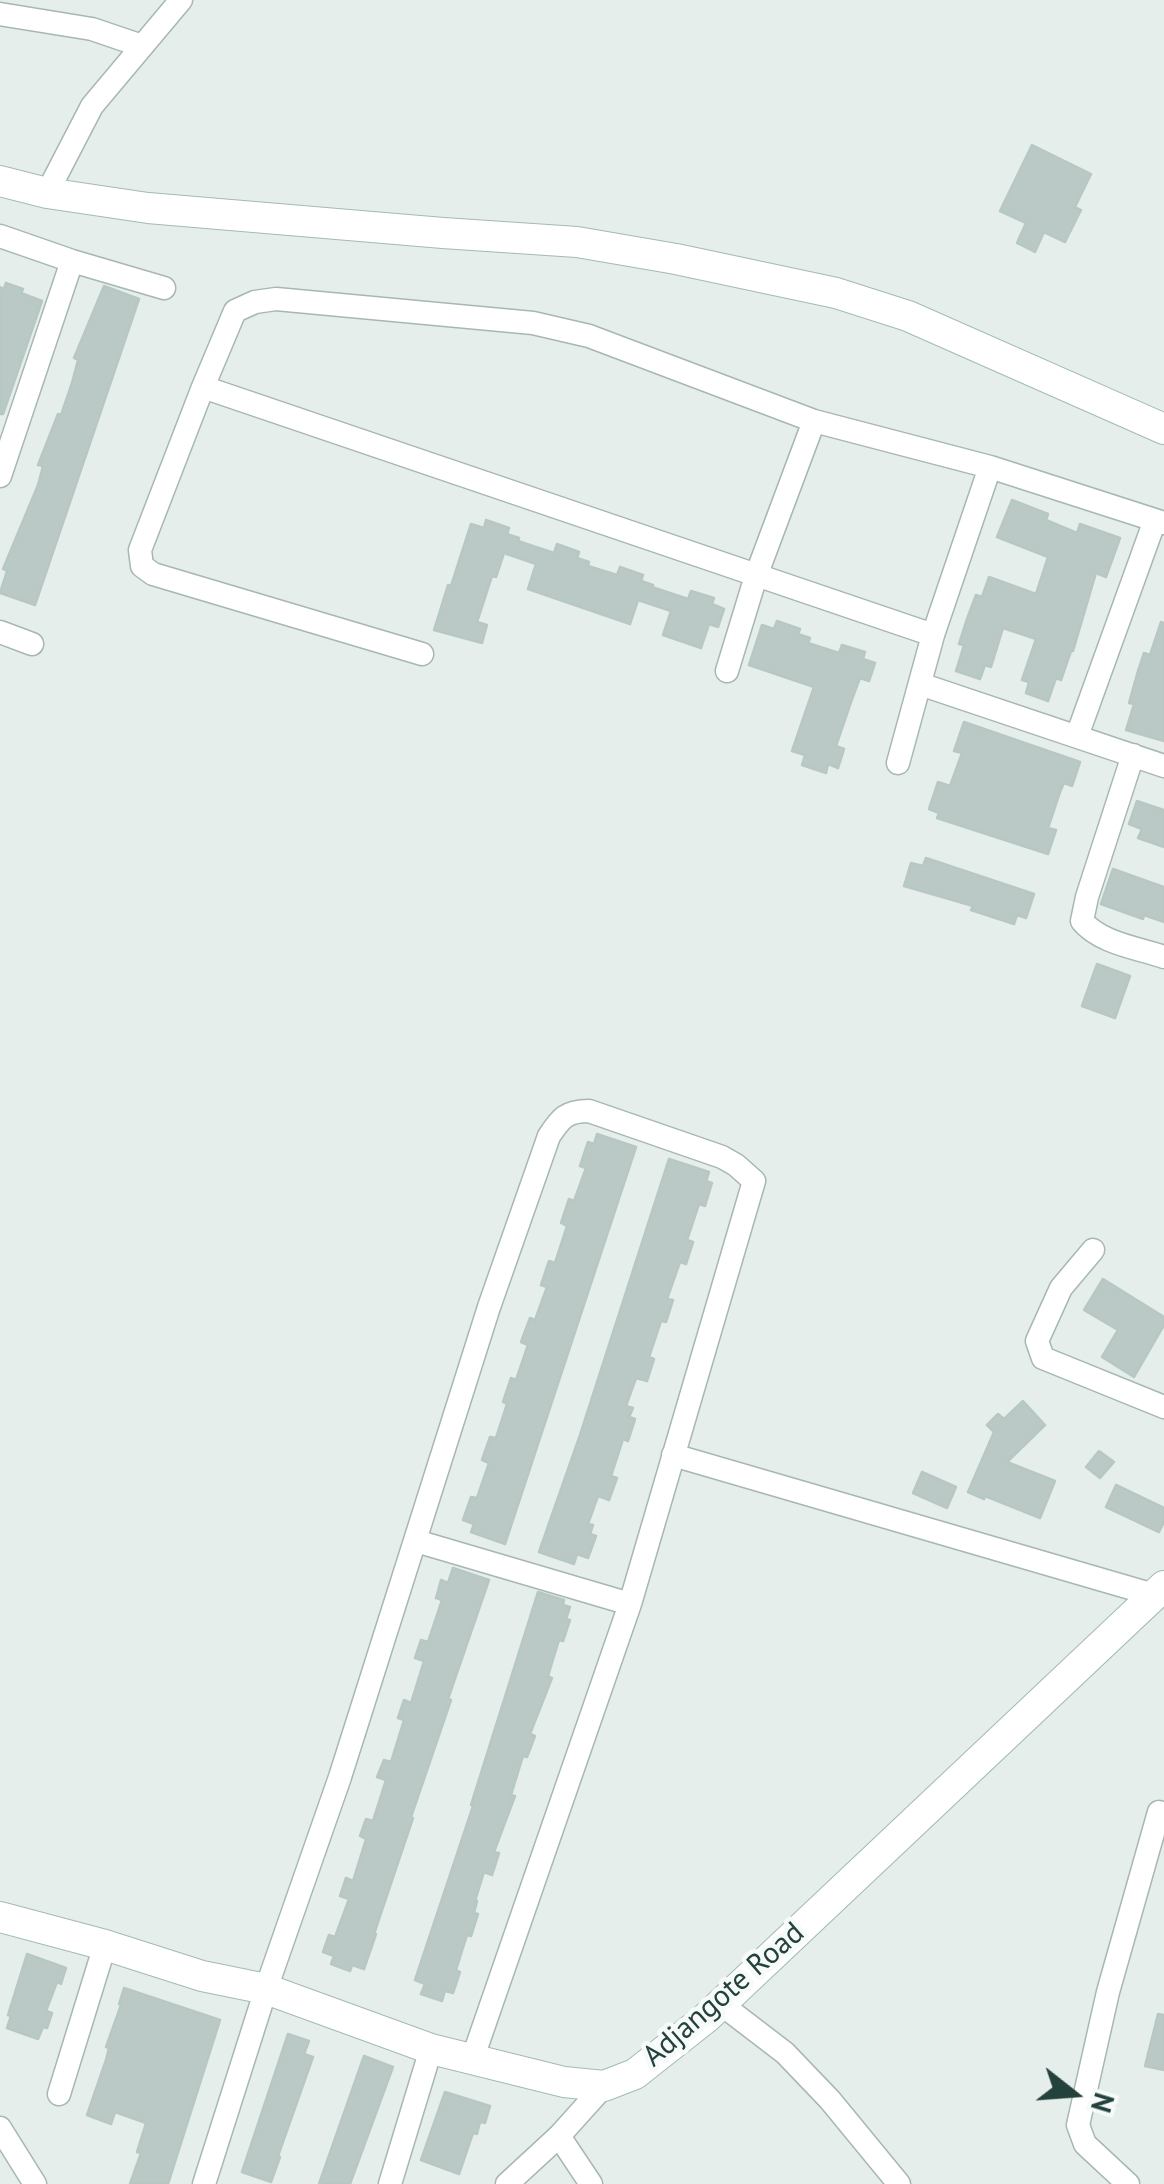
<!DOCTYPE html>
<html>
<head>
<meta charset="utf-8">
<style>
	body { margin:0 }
	#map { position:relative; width:1164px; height:2184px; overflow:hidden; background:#e5eeeb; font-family:"PT Sans",sans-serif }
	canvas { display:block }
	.north { position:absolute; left:1024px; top:2044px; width:100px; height:100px; -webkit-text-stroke:8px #f6faf9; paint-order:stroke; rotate:107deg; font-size:28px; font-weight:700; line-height:40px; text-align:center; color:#24413c }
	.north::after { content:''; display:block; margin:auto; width:35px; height:45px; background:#24413c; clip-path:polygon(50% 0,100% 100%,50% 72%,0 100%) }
</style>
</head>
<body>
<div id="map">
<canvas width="1164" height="2184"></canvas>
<div class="north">N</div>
</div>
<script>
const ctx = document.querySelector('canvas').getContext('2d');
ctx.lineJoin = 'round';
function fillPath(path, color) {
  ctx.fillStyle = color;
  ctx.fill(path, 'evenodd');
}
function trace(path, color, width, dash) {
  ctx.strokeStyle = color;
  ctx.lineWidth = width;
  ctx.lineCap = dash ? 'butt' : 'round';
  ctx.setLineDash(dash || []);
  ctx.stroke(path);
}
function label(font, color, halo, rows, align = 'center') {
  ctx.font = font + ' "PT Sans",sans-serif';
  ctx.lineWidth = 9;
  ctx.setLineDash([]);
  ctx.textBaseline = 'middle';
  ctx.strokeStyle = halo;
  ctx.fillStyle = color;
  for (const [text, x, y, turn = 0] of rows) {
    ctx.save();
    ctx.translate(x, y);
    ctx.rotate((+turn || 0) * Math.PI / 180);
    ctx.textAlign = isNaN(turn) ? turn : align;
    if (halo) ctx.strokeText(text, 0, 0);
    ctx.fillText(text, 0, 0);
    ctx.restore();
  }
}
const building = new Path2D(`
	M1032,145L1091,174L1075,207L1081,210L1065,242L1044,232L1035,252L1017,243L1026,223L1000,211Z
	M6,283L23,289L21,293L42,301L3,414H0V287L4,289Z
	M104,286L139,299L35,605L0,593L7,571L3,569L38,485L43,466L38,465L58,414L61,415L72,383L78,360L74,358Z
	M1012,500L1048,514L1046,520L1077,533L1080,524L1120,538L1106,577L1096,573L1073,651H1071L1061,680L1056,678L1048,701L1026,693L1029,682L1022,680L1036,639L1003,628L991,667L985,665L980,679L956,671L964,645L959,644L967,619L976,595L982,597L989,577L1036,594L1048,557L997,537Z
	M486,520L509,528L507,534L519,538L518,541L554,553L557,544L579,552L577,558L589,562L588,566L617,575L620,567L643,575L641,581L653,585L652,587L688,599L691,591L714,598L712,604L724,609L718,627L709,624L701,648L663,635L671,611L638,600L630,624L592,611L528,589L536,564L504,553L496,577L492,576L477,622L487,625L482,643L434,630L448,585L451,586L471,524L484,528Z
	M777,621L800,629L798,634L810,638L808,643L839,653L842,645L865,652L863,659L875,663L869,681L860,678L851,702L836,746L844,749L838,768L828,764L826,773L802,765L805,755L792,751L814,687L749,665L762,625L774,629Z
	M1161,622L1164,623V741L1126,730L1134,704L1129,703L1138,671L1144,653L1150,655Z
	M964,722L1080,762L1072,786L1064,783L1060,792L1048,828L1056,830L1048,854L937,818L939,813L929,809L938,782L950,786L962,753L954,751Z
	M1137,801L1164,810V847L1138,838L1142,829L1129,824Z
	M926,858L1034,894L1026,918L1017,915L1014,924L971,910L973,906L904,886L911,863L923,866Z
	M1113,869L1164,887V922L1144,915L1143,919L1101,904Z
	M1097,964L1130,976L1115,1018L1082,1006Z
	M597,1134L636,1147L505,1544L471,1532L474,1524L463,1520L471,1497L477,1498L489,1463L482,1460L490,1437L496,1438L507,1404L503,1402L511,1378L516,1380L528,1345L521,1342L530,1318L535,1320L547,1287L541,1285L549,1261L555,1263L567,1226L561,1223L569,1199L574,1201L586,1168L580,1166L588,1142L594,1144Z
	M669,1159L709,1172L706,1181L712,1183L705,1206L699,1204L687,1240L693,1242L686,1264L680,1262L667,1299L673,1300L666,1322L661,1321L649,1357L654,1359L647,1381L636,1378L626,1406L633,1408L629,1417L635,1419L628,1441L623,1439L611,1476L617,1478L609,1500L598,1496L588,1524L593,1525L590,1534L596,1536L588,1558L577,1554L574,1564L539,1552L580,1435Z
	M1103,1279L1164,1317V1325L1134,1377L1102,1357L1118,1330L1084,1310Z
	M1023,1401L1045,1425L1007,1462L1055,1481L1040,1518L985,1496L984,1499L968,1492L994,1432L987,1425L998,1414L1004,1419Z
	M1099,1451L1114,1462L1100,1478L1086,1467Z
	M922,1472L956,1487L947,1508L913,1493Z
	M1116,1485L1164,1508V1522L1159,1532L1106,1507Z
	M453,1568L489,1580L448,1699L451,1700L411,1817L413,1818L374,1934H376L364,1969L352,1965L350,1971L331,1964L334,1956L323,1952L329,1935L335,1937L349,1899L340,1896L346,1878L353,1881L366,1839L360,1836L366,1819L373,1821L386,1780L377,1777L384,1760L391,1762L404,1720L398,1718L404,1700L411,1703L424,1661L415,1658L421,1640L428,1642L442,1600L436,1598L441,1580L448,1583Z
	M538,1592L564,1600L563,1605L570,1607L566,1619L570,1620L563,1641L559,1640L548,1676L552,1678L530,1734L535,1736L527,1757L523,1756L511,1795L515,1796L494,1852L499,1853L492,1875L484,1872L475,1901H477L474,1913L478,1914L471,1936L467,1935L456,1970L460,1972L453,1993L445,1991L442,2001L421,1994L425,1984L415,1980L473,1806L471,1805Z
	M27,1954L66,1968L61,1984L57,1982L46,2011L52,2013L47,2028L43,2027L38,2039L7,2028L11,2016L8,2015Z
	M124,1988L220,2020L168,2184H130L141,2153L137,2152L146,2123L115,2112L111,2124L87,2115L106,2060L109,2048L106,2047L121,2005L119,2004Z
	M1158,2014L1164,2015V2070L1145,2066Z
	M288,2034L309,2041L304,2054L313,2057L278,2156L280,2157L271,2182L242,2172Z
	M364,2056L393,2067L350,2184H319Z
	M445,2092L490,2106L485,2123L480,2122L477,2134L473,2133L459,2174L421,2160Z`);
const street = new Path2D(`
	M0,14L92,29L142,46
	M47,193L92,106L181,0
	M0,236L72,261L164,288
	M203,387L933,635
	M0,476L72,261
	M0,632L32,644
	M422,654L153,574L142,566L140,550L203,387L235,311L255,302L276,299L533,323L589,336L814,421L990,467L1164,523
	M727,671L756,576L814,421
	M920,684L1164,766
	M1077,736L1155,520
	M1133,755L1087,897L1082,921C1100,943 1138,948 1164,957
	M898,763L933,635L990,467
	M1093,1250L1061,1288L1037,1341L1043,1358L1164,1407
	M673,1455L1154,1595
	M416,1541L630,1604
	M721,2004L785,2053L830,2100L899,2184
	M59,2094L105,1945
	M0,2128L35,2184
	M559,2136L591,2184
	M204,2184L266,1989L340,1777L489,1307L549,1136C561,1118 566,1111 589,1111L722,1157L736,1165L754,1181L630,1604L472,2060
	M390,2184L431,2049
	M507,2184L559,2136L604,2086
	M1128,2184L1085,2144L1078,2125L1108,1992L1159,1812`);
const secondary = new Path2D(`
	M0,181L47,193L148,208L443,233L577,242L676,259L836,293L908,316L1164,429
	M0,1917L105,1945L202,1976L266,1989L431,2049L564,2082L604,2086L635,2074L706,2018L1164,1586`);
const streetNames = [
	["Adjangote Road",724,1995,-41]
];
fillPath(building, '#bac9c5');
trace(building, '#b7c8c3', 2.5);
trace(street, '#a7b7b3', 25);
trace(secondary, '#a3bab5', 32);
trace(street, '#fff', 22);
trace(secondary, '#fff', 30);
label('30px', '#24413c', '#f6faf9', streetNames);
</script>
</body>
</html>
